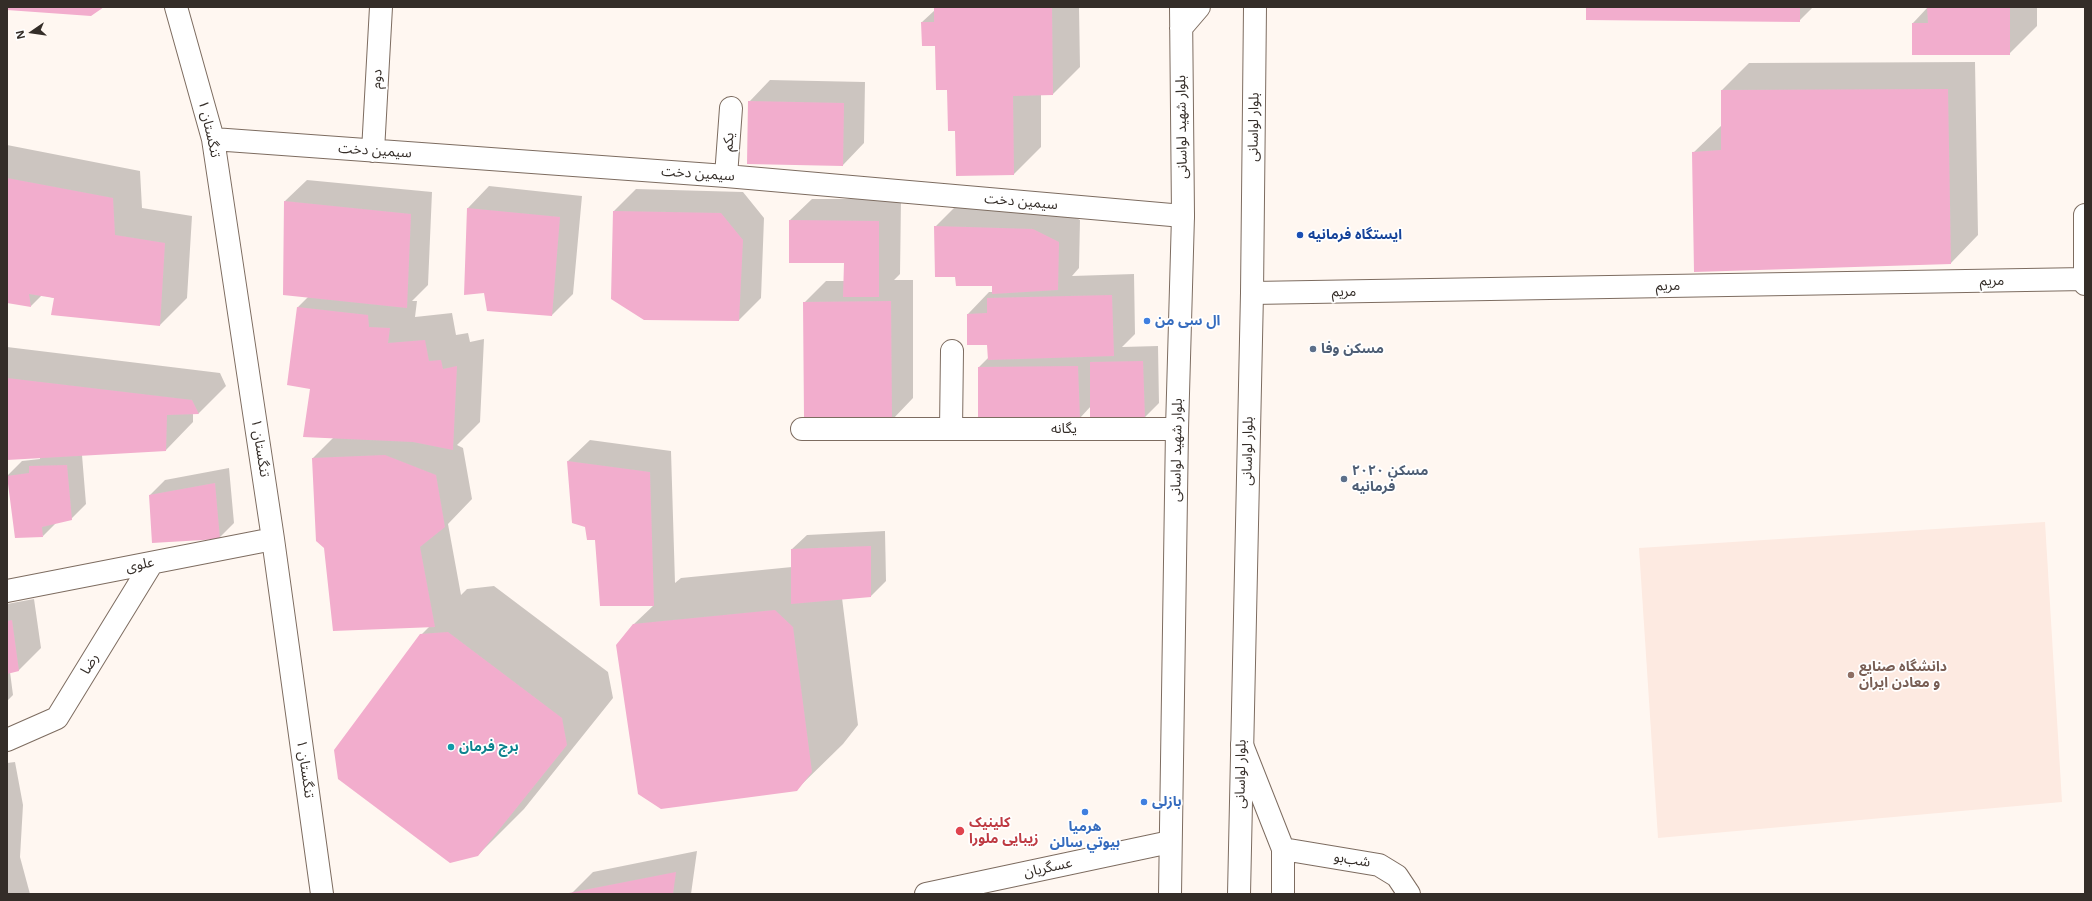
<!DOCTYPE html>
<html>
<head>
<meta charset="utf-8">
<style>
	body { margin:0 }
	#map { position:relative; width:2092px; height:901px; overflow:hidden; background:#fff7f1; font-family:"Open Sans",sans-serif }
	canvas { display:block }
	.frame { position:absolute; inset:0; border:8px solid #342d28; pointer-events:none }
	.north { position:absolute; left:12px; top:12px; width:40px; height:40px; -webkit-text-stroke:3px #fff; paint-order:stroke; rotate:257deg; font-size:11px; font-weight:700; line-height:16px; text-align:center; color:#342d28 }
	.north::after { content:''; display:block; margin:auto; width:14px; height:18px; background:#342d28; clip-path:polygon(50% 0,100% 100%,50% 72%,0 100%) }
</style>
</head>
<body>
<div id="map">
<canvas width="2092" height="901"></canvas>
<div class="frame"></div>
<div class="north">N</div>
</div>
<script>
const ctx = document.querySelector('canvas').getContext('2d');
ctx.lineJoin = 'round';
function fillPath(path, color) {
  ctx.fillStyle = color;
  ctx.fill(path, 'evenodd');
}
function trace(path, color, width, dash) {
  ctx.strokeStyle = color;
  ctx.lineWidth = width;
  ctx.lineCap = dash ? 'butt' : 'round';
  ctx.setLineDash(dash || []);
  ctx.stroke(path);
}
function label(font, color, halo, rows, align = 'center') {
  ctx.font = font + ' "Open Sans","Noto Sans Arabic",sans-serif';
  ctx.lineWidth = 3.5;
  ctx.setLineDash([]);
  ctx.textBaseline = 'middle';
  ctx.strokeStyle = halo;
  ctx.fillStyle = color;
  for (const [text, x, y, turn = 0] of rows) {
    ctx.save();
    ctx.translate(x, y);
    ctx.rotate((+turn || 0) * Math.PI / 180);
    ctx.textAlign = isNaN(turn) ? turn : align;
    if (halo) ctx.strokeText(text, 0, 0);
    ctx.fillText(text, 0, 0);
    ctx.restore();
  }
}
const education = new Path2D(`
	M2045,522L2062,802L1658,838L1639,548Z`);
const shadow = new Path2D(`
	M935,7H1079L1080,67L1053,94L1041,95V147L1014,174L957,175L956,130L948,89L936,45L922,22L935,10Z
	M1587,7H1813L1799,21Z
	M1928,7H2037V26L2009,54L1913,23Z
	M1975,62L1978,235L1951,263L1693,153L1722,125V90L1749,63Z
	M770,80L865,82L864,143L843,165L749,102Z
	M7,145L140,171L142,208L192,216L187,298L160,325L42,295L31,306L7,302Z
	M307,180L432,192L428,285L412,301H417L415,317L452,313L456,335L468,333L470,342L484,339L480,422L457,445L463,448L472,499L448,524L461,595L467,589L494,586L608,672L613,698L524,809L478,855L421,635L429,627L313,458L334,437L311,388L298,307L308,297L285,201Z
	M489,186L582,196L573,294L552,315L484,292L465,293L468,208Z
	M636,189L743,192L764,218L761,298L739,320L612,298L614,211Z
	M812,199H901L900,274L894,280H913V398L892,420L804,303L826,281H845V262L790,220Z
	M957,205L1055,207L1080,220L1079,268L1072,276L1134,274L1135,334L1122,347L1158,346L1159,403L1144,418L1091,406L1080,418L979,367L989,357L988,344L968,314L989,292H993V285L956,276L935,227Z
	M7,347L220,373L226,386L199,413L193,414V422L166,450L82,455L86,504L71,519L57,522L43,536L7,476L22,461L40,459V457L7,459Z
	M590,440L671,451L675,583L681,578L792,567V549L807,535L885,531L886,581L871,596L842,598L858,725L843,744L796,790L634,624L654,605L586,526L573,523L568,461Z
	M229,468L234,523L219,538L150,495L165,480Z
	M34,599L41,648L19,670L10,672L13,695L7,701V604Z
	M15,762L23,805L20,857L30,894H7V763Z
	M697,851L691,894H571L593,872Z`);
const building = new Path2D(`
	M7,7H104L91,16L7,10Z
	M934,7H1052L1053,95L1013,96L1014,175L956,176L955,131H948L947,90H936L935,46H922L921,22H934Z
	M1586,7H1800V22L1586,20Z
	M1927,7H2010V55H1912V23H1928Z
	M1948,89L1951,264L1694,272L1692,152L1721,150V90Z
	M748,101L844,103L843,166L747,164Z
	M7,178L113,198L115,235L165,243L160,326L51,315L54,298L29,294L31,307L7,303Z
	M284,201L411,214L407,308L283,295Z
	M467,208L560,217L552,316L487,311L484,293L464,295Z
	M613,211L721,213L743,240L739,321L644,320L611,299Z
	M789,220L879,221V297H843L844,263H789Z
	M934,226L1033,229L1059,242L1058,290L992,294V286H956L955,277H935Z
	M1112,295L1114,356L988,360L987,345H967V314L987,313V298Z
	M891,301L892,421L804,418L803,302Z
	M297,307L368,315L369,327L390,328L388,343L425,340L429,361L441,360L443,369L457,366L453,450L413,442L303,437L310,389L287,385Z
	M1143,361L1145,419H1090V362Z
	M1078,366L1080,419L978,420V367Z
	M7,378L192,400L199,414L167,415L166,451L7,460Z
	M385,455L436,475L445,527L420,547L435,627L333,631L324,548L316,541L312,458Z
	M567,461L650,472L654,606H600L595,540H587L585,527L572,523Z
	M67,465L72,520L42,527L43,537L15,538L7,476L29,473V466Z
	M215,483L220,539L152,543L149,495Z
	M871,546V597L791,604V549Z
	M775,610L793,627L812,772L797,791L661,809L638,794L616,645L633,624Z
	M12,620L19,671L7,674V621Z
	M448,632L562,718L567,745L478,856L450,863L338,779L334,750L420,634Z
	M676,872L673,894H569V893Z`);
const minor = new Path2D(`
	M176,7L213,139L273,539L322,894
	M213,139L726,176L1183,216
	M373,151L381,7
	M726,176L731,108
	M2085,215V284
	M1252,293L2085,279
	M802,429H1177
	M951,429L952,351
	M7,591L273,539
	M7,740L57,718L152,563
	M1242,745L1283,849V894
	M1283,849L1379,865L1397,876L1409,894
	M926,894L1170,842`);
const primary = new Path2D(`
	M1181,28L1199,7
	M1170,894L1177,429L1183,216L1181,7
	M1239,894L1252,293L1255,7`);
const markers = [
	[1300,235,4,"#1a4fb4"],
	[1147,321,4,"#3f7fe0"],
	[1313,349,4,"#5c6f8a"],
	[1344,479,4,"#5c6f8a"],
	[1851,675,4,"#8d6e63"],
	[451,747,4,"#0f9aa8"],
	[1144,802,4,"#3f7fe0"],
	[1085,812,4,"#3f7fe0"],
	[960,831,5,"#e0444e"]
];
const streetNames = [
	["دوم",377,79,-87],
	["بلوار شهید لواسانی",1182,127,-91],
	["بلوار لواسانی",1254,127,-89],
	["تنگستان ۱",209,129,77],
	["یکم",729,142,-86],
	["سیمین دخت",375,151,4],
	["سیمین دخت",698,174,4],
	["سیمین دخت",1021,202,5],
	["مریم",1992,281,-1],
	["مریم",1668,286,-1],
	["مریم",1344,292,-1],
	["یگانه",1064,429],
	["تنگستان ۱",260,448,81],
	["بلوار شهید لواسانی",1177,450,-89],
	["بلوار لواسانی",1248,451,-89],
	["علوی",140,565,-11],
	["رضا",90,664,-59],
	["تنگستان ۱",305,769,82],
	["بلوار لواسانی",1241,774,-89],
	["شب‌بو",1352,860,9],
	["عسگریان",1048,868,-12]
];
const transitNames = [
	["ایستگاه فرمانیه",1308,235]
];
const shopNames = [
	["ال سی من",1155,321],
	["بازلی",1152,802],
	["هرميا",1085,827,"center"],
	["بيوتي سالن",1085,843,"center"]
];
const serviceNames = [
	["مسکن وفا",1321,349],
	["مسکن ۲۰۲۰",1352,471],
	["فرمانیه",1352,487]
];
const educationNames = [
	["دانشگاه صنایع",1859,667],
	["و معادن ایران",1859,683]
];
const cultureNames = [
	["برج فرمان",459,747]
];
const healthNames = [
	["کلینیک",969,823],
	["زیبایی ملورا",969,839]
];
fillPath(education, '#fdeae1');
fillPath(shadow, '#0003');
fillPath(building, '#f2adcd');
trace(minor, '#7d6c60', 24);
trace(primary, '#7d6c60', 24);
trace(minor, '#fff', 22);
trace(primary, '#fff', 22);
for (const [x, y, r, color] of markers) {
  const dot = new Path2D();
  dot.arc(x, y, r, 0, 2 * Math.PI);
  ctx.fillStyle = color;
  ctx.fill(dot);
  trace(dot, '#fff', 1.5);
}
label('14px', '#342d28', '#fff', streetNames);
label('bold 14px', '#164399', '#fff', transitNames, 'left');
label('bold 14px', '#366cbe', '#fff', shopNames, 'left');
label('bold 14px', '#4e5e75', '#fff', serviceNames, 'left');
label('bold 14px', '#785e54', '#fff', educationNames, 'left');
label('bold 14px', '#0d838f', '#fff', cultureNames, 'left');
label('bold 14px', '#be3a42', '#fff', healthNames, 'left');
</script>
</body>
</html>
